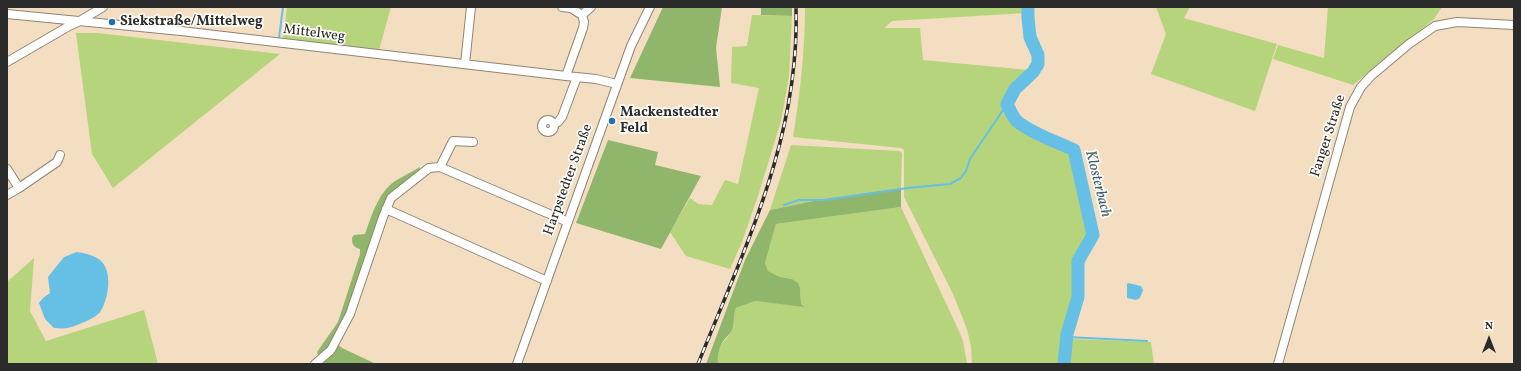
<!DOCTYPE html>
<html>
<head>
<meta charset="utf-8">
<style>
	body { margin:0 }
	#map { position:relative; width:1521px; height:371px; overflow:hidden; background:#f3dec1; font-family:Vollkorn,serif }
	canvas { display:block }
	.frame { position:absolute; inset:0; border:8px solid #2b2b2b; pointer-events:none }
	.north { position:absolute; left:1469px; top:319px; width:40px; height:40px; -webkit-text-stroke:3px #fdfcf7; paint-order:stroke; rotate:0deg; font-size:11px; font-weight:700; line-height:16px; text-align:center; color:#2b2b2b }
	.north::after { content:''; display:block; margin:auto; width:14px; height:18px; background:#2b2b2b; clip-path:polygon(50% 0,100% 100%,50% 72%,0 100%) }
</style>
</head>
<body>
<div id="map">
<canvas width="1521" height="371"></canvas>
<div class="frame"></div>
<div class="north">N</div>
</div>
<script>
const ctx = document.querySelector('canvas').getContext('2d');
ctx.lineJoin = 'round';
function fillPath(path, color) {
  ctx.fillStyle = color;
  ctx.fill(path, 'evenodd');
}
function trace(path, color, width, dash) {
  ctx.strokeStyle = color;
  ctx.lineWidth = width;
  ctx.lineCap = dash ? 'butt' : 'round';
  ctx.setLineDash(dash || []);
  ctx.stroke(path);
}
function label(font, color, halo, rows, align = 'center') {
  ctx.font = font + ' Vollkorn,serif';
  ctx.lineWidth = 3.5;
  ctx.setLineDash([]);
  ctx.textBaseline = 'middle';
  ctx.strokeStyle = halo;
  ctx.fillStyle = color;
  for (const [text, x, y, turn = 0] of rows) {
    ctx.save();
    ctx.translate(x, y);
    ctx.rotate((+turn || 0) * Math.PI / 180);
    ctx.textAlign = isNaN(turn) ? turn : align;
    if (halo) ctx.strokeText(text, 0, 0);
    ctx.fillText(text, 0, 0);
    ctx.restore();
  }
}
const green = new Path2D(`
	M287,7H391L379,50L283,38Z
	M805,7H1026V13L892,21L884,28H920L923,60L1028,70L1012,86L1003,108L1008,117L1021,131L1071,154L1091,235L1076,260L1073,298L1064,332L1061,364H972L971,347L967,329L953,294L904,197V150L901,148L793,137C800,94 805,51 805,7Z
	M1156,7H1190L1184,18L1277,44L1255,111L1151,74L1166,34Z
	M1328,7H1442L1434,19L1353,85L1273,59L1278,45L1324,58Z
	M752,15L792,16L789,76L781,121L759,193L742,242L730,269L686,256L670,232L690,198L698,204L712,205L725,180L738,184L759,88L731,83L732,47L747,46Z
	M76,33H98L280,54L113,188L92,154Z
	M791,145L899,151L902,153L901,188L823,199L770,210Z
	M901,207L959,331L963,341L967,364H718C715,343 728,342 733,327C735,321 733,314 736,308L755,301L804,306L801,304L800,288L792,279L780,277L768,271L765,263L776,224Z
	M34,258L30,311L46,341L144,310L158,364H7V282Z
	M1072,339L1151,342L1154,364H1067Z`);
const forest = new Path2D(`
	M663,7H722L716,48L720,87L630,78Z
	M761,7H792V16L761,15Z
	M608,140L658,152L655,165L701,176L661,249L576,223Z
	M420,167L419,173L390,196L359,284L335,342L342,348L376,364H321L317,352L338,322L360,254V249C353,247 352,244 352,238L354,235L365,234C372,215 378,193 395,181C403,176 412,172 420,167Z
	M901,188V207L776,224L765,263L768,271L780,277L792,279L798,283L800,288L801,304L805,307L755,301L736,308C733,315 735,323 732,330C730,334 727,336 724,340C719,346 717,356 718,364H706L745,260L770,210L823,199Z`);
const water = new Path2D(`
	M77,252C85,253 93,255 100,260C113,271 109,299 100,312C96,318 74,327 67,328C63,329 58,328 54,328L45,319L39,303L43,298L50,293L48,277L64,257Z
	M1128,283L1141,286L1143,290L1140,298L1136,300L1127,298V284Z`);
const stream = new Path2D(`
	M279,38L283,7
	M784,205L799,200H824L908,188L950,184L961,178L966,171L970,159L1007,104
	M1067,337L1147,341`);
const river = new Path2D(`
	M1028,7V18L1030,37L1038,55V64L1033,72L1015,89L1007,104C1010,110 1013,118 1018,122C1033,134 1057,142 1074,150L1093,235L1078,261V297L1067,334L1064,364`);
const minor = new Path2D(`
	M562,7L571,8L582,15L584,22L583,28L566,76
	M7,14L181,31L566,76L596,79L617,84
	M582,15L591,7
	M7,62L69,26L78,22L103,7
	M465,64L471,7
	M542 126a6 6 0 1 1 12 0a6 6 0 1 1-12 0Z
	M554,124L558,122L562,117L577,77
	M440,167L453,141L473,142
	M7,169L19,188L7,195
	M19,188L57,162L60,155
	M386,209L547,281
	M315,364L331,350L350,314L383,217L391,198L429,168L440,167L568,222
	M517,364L631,46L650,7
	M1278,364L1350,107L1361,87L1371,76L1409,44L1435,26L1457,22L1514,25`);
const rail = new Path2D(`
	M698,364C745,247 800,137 796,7`);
const markers = [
	[112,22,4,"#1f6fb2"],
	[612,121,4,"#1f6fb2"]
];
const poiNames = [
	["Siekstraße/Mittelweg",120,22],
	["Mackenstedter",620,113],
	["Feld",620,129]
];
const streetNames = [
	["Mittelweg",314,34,7],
	["Fanger Straße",1329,136,-72],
	["Harpstedter Straße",569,180,-70]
];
const waterNames = [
	["Klosterbach",1097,184,76]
];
fillPath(green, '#b5d47b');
fillPath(forest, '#90b66b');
fillPath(water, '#66bfe4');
trace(stream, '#66bfe4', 2);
trace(river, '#66bfe4', 13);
trace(minor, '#8f8476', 10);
trace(minor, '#fff', 8);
trace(rail, '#2b2b2b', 3.5);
trace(rail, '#fdfcf7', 2, [6]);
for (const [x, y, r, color] of markers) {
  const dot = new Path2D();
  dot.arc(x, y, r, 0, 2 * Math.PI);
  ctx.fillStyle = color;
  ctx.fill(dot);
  trace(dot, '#fdfcf7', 1.5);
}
label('bold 14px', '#2b2b2b', '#fdfcf7', poiNames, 'left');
label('14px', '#2b2b2b', '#fdfcf7', streetNames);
label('italic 15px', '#405f6c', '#fdfcf7', waterNames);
</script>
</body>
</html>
